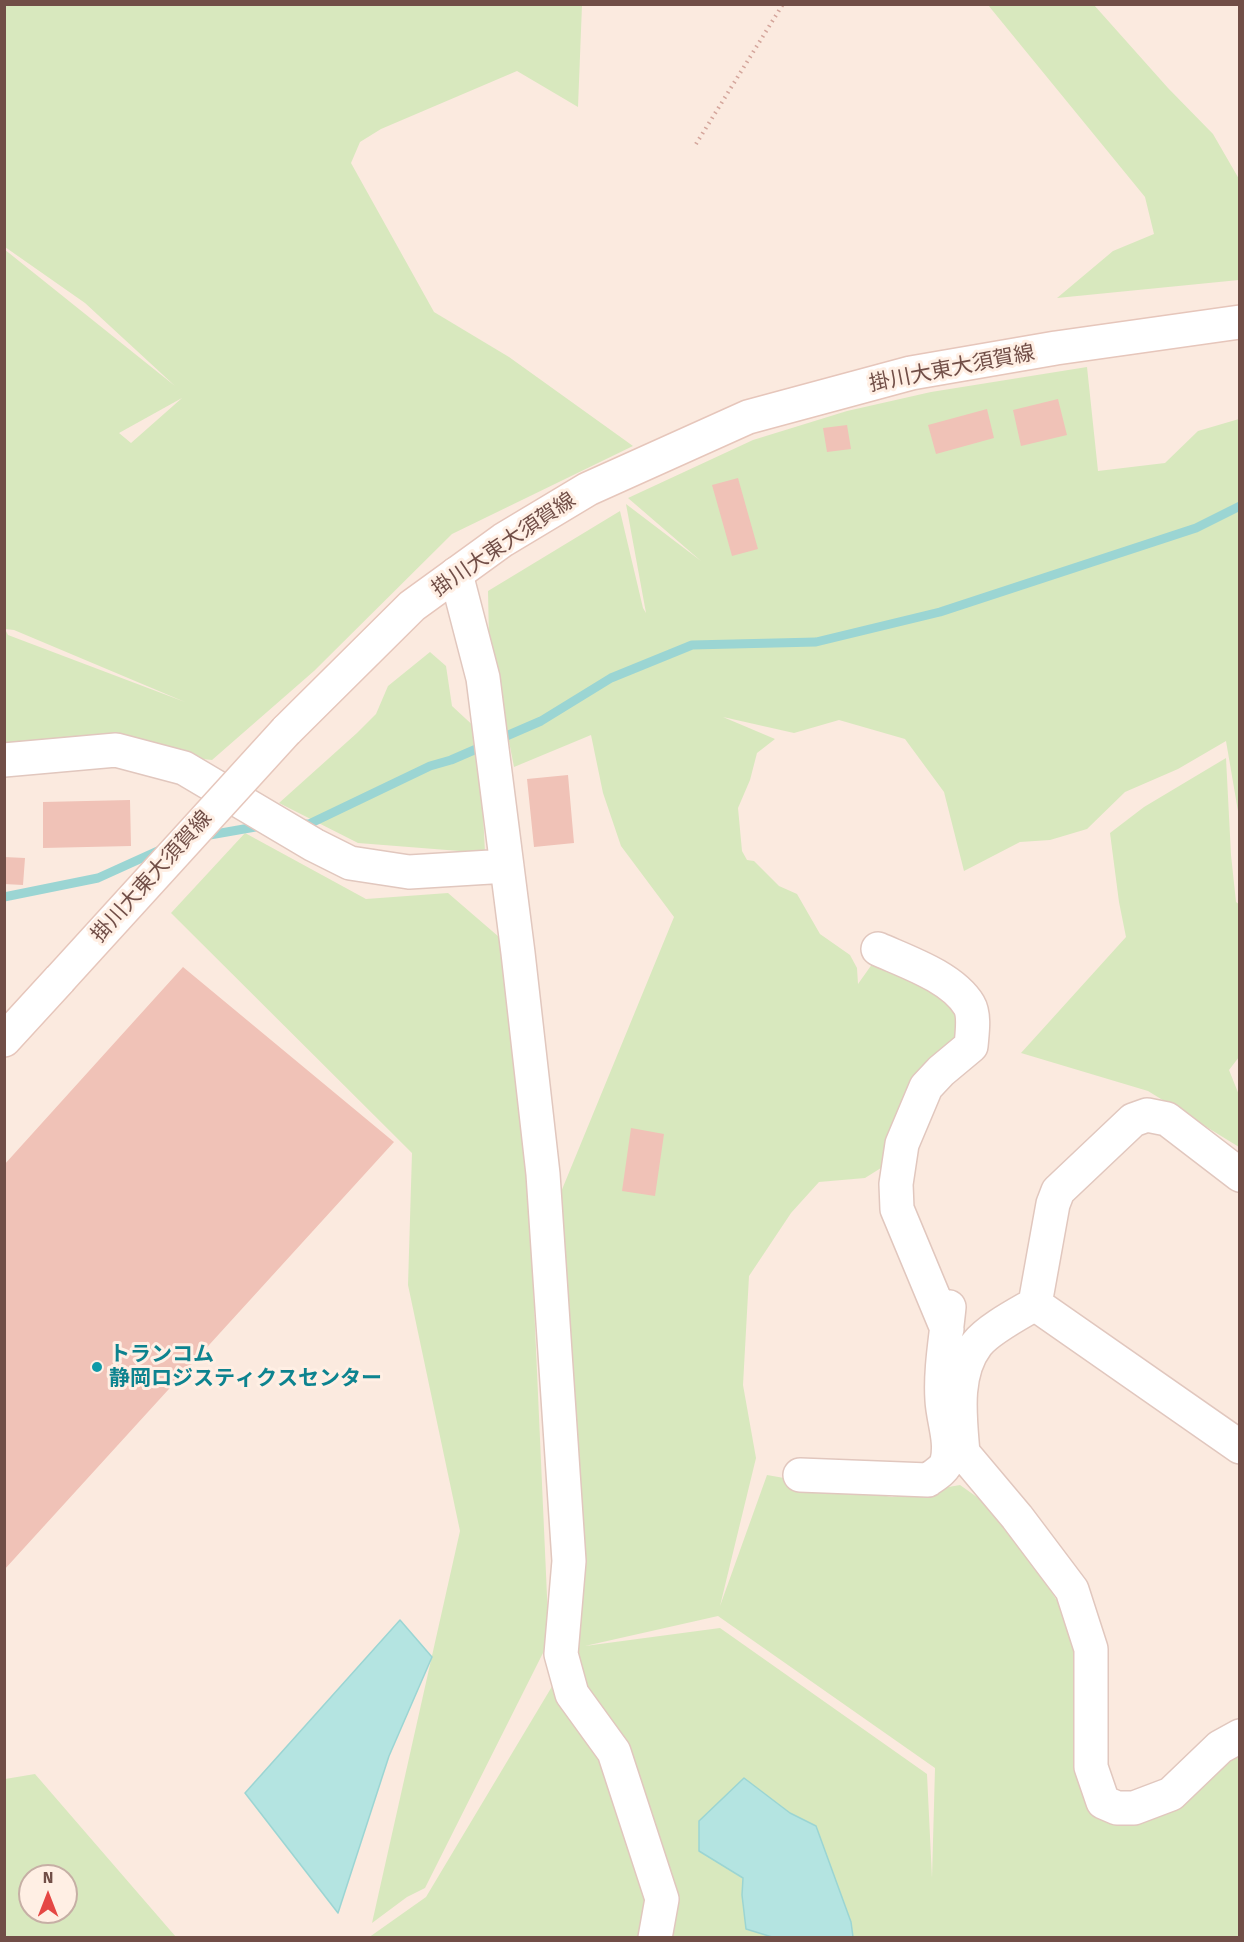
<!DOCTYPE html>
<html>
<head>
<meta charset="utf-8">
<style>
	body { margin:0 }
	#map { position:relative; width:1244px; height:1942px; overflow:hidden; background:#fbeadf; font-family:"Fira Sans",sans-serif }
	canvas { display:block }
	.frame { position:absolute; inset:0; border:6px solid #714e47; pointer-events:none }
	.north { position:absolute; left:18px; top:1864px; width:60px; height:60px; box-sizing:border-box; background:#ffefe4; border:2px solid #c6afa5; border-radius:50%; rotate:0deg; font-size:16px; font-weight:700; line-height:24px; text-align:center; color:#714e47 }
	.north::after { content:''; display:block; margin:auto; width:21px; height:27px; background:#e54744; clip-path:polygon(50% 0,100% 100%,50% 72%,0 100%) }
</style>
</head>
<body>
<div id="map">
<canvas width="1244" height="1942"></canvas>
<div class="frame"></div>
<div class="north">N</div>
</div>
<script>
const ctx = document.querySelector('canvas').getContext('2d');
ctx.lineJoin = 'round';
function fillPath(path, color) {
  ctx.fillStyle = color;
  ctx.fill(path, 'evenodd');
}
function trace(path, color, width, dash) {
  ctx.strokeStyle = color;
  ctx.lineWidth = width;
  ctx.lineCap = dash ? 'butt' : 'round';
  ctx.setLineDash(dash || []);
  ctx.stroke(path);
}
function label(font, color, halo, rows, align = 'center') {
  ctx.font = font + ' "Fira Sans","Noto Sans JP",sans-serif';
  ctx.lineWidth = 6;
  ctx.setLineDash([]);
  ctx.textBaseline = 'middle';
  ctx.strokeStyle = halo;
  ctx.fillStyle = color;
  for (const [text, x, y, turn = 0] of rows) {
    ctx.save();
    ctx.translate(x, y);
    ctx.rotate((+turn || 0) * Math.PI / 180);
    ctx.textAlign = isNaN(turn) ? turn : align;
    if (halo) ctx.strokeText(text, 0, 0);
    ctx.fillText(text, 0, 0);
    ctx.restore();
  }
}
const green = new Path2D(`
	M5,5H582L578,107L517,71L381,129L360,142L351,163L434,312L509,357L633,446L452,534L314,671L212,760L116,750L5,760L4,249L175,386L85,303L5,247ZM182,398L131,443L119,433ZM5,629L14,630L185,702L8,635Z
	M988,5H1094L1168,88L1213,134L1239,179V280L1057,298L1113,251L1154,234L1145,197Z
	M1087,367L1098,471L1165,463L1198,431L1239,419V817L1226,741L1178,769L1125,792L1087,829L1050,840L1020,842L964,871L944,792L905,739L839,720L794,733L723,717L775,739L757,753L750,780L738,808L742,851L747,860L754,861L779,886L797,894L820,934L850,955L857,968L858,984L875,960L944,980L972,1039L900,1156L865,1178L819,1182L791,1213L749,1276L743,1385L756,1458L720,1606L767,1475L892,1497L960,1485L1005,1517L1079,1636L1078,1746L1134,1808L1239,1736V1937L368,1938L426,1897L575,1648L547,1226L674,917L621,846L603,793L591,735L514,767L489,640L488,591L620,511L643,608L646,613L626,504L701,561L628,498L753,440L847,411L931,392ZM718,1616L935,1768L932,1878L927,1774L720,1628L585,1646Z
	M430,652L446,666L452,706L479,731L485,853L358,843L279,803L357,733L376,714L388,686Z
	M1226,758L1231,855L1236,902L1240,905L1239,1057L1229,1070L1239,1095V1147L1148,1091L1021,1053L1126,937L1119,902L1110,833L1144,807Z
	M245,833L366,899L448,893L499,937L527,1147L549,1641L425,1888L407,1897L372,1923L460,1531L408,1285L412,1153L171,913Z
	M35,1774L176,1937H5V1779ZM30,1876H66V1912H30Z`);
const water = new Path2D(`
	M400,1620L432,1657L389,1756L338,1913L245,1793Z
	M744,1778L790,1813L816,1826L851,1922L853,1937H772L746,1929L742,1895L743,1878L699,1851V1821Z`);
const stream = new Path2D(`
	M298,824H309L430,766L451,760L541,721L611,678L692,645L816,642L940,612L1196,528L1240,506
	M204,836L261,826
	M4,897L98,878L162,849`);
const building = new Path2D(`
	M1058,399L1067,435L1021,446L1013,410Z
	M987,409L994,438L936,454L928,425Z
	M847,425L851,449L827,452L823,428Z
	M738,478L758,549L732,556L712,485Z
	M568,775L574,843L534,847L527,779Z
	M130,800L131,846L43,848V802Z
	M4,857L25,858L23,885L4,884Z
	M183,967L394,1142L4,1570V1165Z
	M631,1128L664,1134L655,1196L622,1191Z`);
const path = new Path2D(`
	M696,144L783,4`);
const street = new Path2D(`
	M456,574L483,678L518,953L543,1174L569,1561L561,1654L572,1694L614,1752L662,1899L655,1938
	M4,760L116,750L184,768L314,845L350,863L409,872L507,866
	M878,949C907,962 952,977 969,1005C975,1015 972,1034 971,1046L941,1071L926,1087L902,1144L896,1184L897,1209L947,1329
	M1035,1304L1053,1204L1058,1191L1133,1120L1147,1115L1167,1119L1240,1175
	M948,1435L1017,1517L1072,1590L1091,1649V1767L1103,1802L1117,1808H1134L1171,1794L1220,1747L1240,1736
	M963,1453C960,1417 954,1374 977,1344C989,1329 1018,1314 1035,1304L1240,1447
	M800,1475L928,1480C935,1475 945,1469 947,1461C952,1441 943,1420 942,1400C940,1370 946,1338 949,1307`);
const secondary = new Path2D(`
	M286,731L412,606L503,540L588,489L748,417L911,373L1056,348L1240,322
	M4,1040L60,979`);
const secondaryBridge = new Path2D(`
	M60,979L286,731`);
const markers = [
	[97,1367,6,"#0f9aa8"]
];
const streetNames = [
	["掛川大東大須賀線",952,369,-11],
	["掛川大東大須賀線",504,545,-34],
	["掛川大東大須賀線",152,877,-48]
];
const cultureNames = [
	["トランコム",109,1355],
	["静岡ロジスティクスセンター",109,1379]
];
fillPath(green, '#d8e8be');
fillPath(water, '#b4e4e1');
trace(water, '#9bd5d3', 1.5);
trace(stream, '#9bd5d3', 9);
fillPath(building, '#f0c2b7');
trace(street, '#e1c7be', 36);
trace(secondary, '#e6c6bb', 36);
trace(path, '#d4a59b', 4, [1.5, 4.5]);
trace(street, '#fff', 33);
trace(secondary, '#fff', 33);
trace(secondaryBridge, '#e6c6bb', 36, []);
trace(secondaryBridge, '#fff', 33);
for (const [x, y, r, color] of markers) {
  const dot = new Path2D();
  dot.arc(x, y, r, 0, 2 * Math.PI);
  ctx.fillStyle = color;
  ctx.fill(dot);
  trace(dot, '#ffefe4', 2);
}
label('21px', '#714e47', '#ffefe4', streetNames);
label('bold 21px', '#0d838f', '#ffefe4', cultureNames, 'left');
</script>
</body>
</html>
